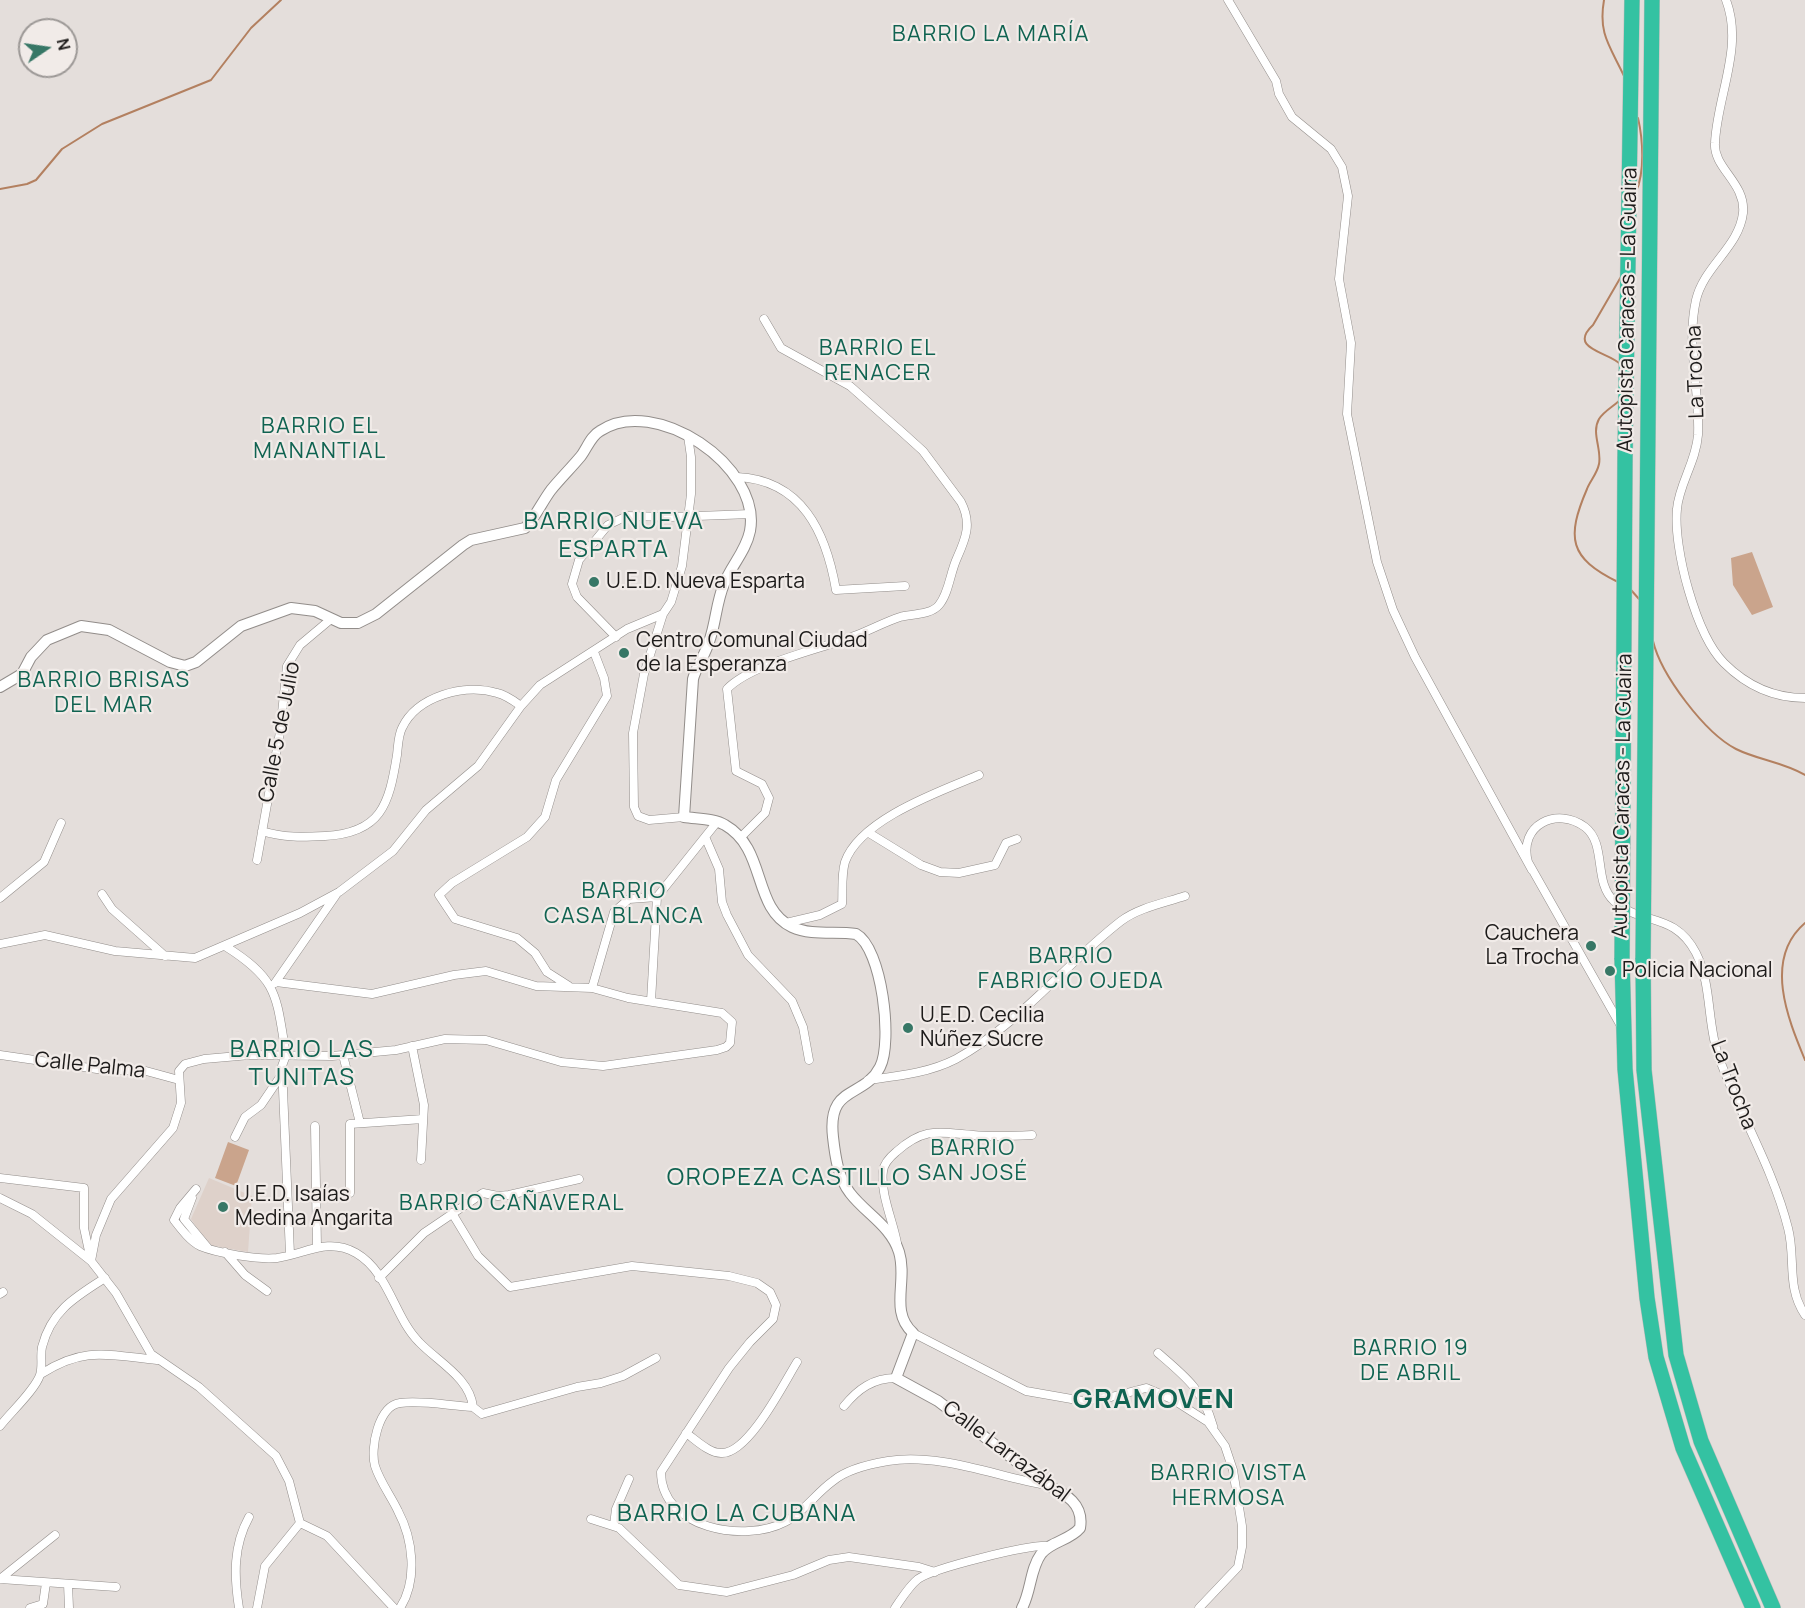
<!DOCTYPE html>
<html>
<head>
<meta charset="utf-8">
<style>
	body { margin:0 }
	#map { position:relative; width:1805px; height:1608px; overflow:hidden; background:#e4dedb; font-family:Manrope,sans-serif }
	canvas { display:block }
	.north { position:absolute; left:18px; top:18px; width:60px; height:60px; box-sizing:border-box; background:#f1ebe8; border:2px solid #9c9896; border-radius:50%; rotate:77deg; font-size:16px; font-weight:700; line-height:24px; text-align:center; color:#1d1b1a }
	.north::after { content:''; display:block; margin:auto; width:21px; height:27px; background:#377766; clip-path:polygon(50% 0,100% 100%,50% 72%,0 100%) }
</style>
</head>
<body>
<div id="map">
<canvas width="1805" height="1608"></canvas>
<div class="north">N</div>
</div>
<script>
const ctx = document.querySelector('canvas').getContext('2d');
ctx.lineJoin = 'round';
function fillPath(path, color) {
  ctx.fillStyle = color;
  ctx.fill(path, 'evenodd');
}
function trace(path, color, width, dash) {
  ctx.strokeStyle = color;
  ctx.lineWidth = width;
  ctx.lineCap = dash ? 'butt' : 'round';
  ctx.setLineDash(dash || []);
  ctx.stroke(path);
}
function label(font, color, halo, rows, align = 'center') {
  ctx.font = font + ' Manrope,sans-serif';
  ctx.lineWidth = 4.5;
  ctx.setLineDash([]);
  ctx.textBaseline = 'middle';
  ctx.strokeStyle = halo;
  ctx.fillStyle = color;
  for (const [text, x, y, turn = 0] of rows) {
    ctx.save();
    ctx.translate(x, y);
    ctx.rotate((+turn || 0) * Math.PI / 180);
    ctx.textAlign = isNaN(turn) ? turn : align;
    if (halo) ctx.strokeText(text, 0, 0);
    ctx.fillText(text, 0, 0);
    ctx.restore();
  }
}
const built = new Path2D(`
	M209,1178L252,1196L248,1252L209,1245L191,1219Z`);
const green = new Path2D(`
	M1752,552L1773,607L1752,615L1733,585L1731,558Z
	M228,1142L249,1150L236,1186L215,1178Z`);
const stream = new Path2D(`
	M1604,0C1598,34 1610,46 1624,76
	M0,189L27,184L36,180L62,149L102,124L211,80L251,28L281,0
	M1636,192C1645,171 1643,140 1638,118
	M1620,364C1609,352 1567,349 1593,325L1622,275
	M1618,582C1569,558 1566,538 1587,489C1590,481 1597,474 1599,464C1602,449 1591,433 1599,419C1604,411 1614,406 1620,400
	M1631,590L1639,599
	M1653,641C1661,675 1705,733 1736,749C1758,760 1783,762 1805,775
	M1805,923C1763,959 1788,1019 1805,1060`);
const street = new Path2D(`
	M1228,0L1276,81L1279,94L1292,117L1331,149L1342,167L1348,196L1339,279L1351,343L1347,414L1377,562L1393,610L1415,657L1532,870
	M1726,0C1744,47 1717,96 1715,143C1713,168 1746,183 1743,213C1739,247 1704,266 1696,300C1686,345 1700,390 1698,435C1696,462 1679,484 1677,509C1673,548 1696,635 1724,663C1746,685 1774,698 1805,698
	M737,477C802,480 826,532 836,590L905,586
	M616,637L577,597L572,584L579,560L608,525L627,516L670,517L751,514
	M684,817L649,820L638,816L634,807L633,733L644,674L663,614L671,602L682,566L691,494V457L688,436
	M262,831C283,838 304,837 325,836C381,833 389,805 397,755C398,747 398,736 402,728C417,696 465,683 497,693C506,695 514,701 521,706
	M869,833L921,865L940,872L959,873L995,865L1006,843L1017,839
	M740,838L765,813L769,798L762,784L736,771L727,689C752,663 822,649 857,635C872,629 885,622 900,617C911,614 931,615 939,605C949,593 950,573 957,558C966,538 972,523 961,502L923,451L902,432L850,386L781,348L764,319
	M706,839L719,869L722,902L727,915L748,955L792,1001L803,1027L809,1060
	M257,860L280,732L287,666L300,645L331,619
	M102,894L112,909L165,956
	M0,898L44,862L61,823
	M786,923L820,915L842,904C843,891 841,876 845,862C860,819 941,791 979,775
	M0,944L45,935L115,951L195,958L300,913L339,892L393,851L426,810L478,766L521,706L540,685L627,629L663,614
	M225,946C279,980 276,995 286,1055
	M275,983L336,895
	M569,986L547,972L535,953L517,938L455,919L439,895L452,883L527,837L545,817L556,780L607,696L604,678L594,652
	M592,988L614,912L629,899L657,897
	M651,1001L657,897L717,822
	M1621,1026L1528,862C1518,825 1557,806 1585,827C1607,844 1593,882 1614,901C1641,926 1674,911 1696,953C1712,985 1707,1022 1718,1055C1739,1113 1773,1168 1788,1228C1796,1258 1786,1287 1805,1315
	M412,1046L424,1105L421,1160
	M0,1055L97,1069L146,1071L179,1080
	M286,1055L282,1066L290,1254
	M343,1055L360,1123
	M868,1080C898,1076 929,1073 956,1059C1020,1024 1064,965 1121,921C1138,908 1164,903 1185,896
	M315,1126L317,1247
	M235,1137L245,1117L261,1105L282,1074
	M0,1178L84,1188V1228L90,1256
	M196,1189L180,1208L174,1220C181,1229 190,1241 200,1246C217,1253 258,1260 277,1258C305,1254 328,1237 356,1253C389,1272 394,1317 419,1342C438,1362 470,1378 473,1407
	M350,1193V1124L423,1119
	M0,1198L32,1214L91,1261L116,1293L151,1354L199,1387L276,1456L289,1481L300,1523
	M192,1198L184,1219L208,1248
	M452,1213L478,1256L510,1287L632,1266L729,1276L757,1283L770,1292L776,1305L773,1319L750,1342L729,1368L661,1472C661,1529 745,1543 785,1522C803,1513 816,1493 833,1481C847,1469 870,1464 888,1461C940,1453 995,1476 1046,1485
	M897,1243C893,1221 880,1193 883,1171C884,1163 890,1157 896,1152C924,1127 938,1132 973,1135C992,1137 1013,1136 1032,1135
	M225,1252L245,1275L267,1291
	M91,1261L96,1235L111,1199L173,1128L181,1103L179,1071L185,1064L204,1059L250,1055L332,1056L396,1050L445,1039L486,1040L561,1062L603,1066L717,1050L726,1047L730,1043L732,1022L722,1013L628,998L592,988L536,986L486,971L454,975L372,994L276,982
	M379,1278L424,1233L483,1193L498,1196L509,1195L579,1179
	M0,1294L3,1292
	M913,1333L1026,1391L1083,1401L1111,1397L1146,1388L1172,1399L1208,1422L1225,1446L1233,1470L1242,1526V1547L1238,1567L1199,1608
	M1158,1353C1186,1377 1203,1390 1213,1426
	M41,1374C84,1346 108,1355 157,1360
	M844,1406C858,1389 873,1378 896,1378
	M0,1426C11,1412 35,1390 40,1375C43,1366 40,1356 42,1347C51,1311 75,1297 105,1278
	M686,1433C696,1440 710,1454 722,1453C749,1453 784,1383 797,1362
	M591,1519L619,1528L679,1585L727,1592L793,1575L829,1560L849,1557L919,1567L935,1572
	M300,1523L327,1536L394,1608
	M614,1525L616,1509L629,1479
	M0,1579L116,1587
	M0,1579L55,1535
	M68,1584L69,1608
	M30,1608L43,1604L46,1583
	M239,1608C234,1576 233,1546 249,1517
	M257,1608L265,1566L300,1523
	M400,1608C418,1580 413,1539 398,1511C391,1496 380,1482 375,1466C370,1449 378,1406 400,1403C423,1400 450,1406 473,1407L482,1414L577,1387L601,1383L623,1376L656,1358
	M895,1608C902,1598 909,1586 918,1579C934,1568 1030,1544 1049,1546`);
const secondary = new Path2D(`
	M0,687L22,674L31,657L47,640L81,626L109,630L170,662L185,666L196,662L241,626L291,608L315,611L341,623H358L376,614L463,545L471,540L525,528C535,518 542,502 551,490C560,479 571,468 581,456C587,448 591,436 600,431C654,394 762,466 750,531C746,551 731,566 724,584C716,603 716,623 709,642C705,655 697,665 693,679L684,817C697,819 714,818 725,825C767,849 752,908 792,927C812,936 835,931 856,934C882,948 893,1042 880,1067C864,1099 827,1084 833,1137C835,1155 838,1178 850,1193C865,1213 891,1226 899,1252C908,1281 889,1311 913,1333L896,1378L938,1401L1047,1485C1066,1494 1084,1504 1080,1528C1069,1541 1051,1541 1041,1554C1030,1569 1031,1592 1022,1608`);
const highway = new Path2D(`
	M1622,958L1625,1069L1647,1298L1656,1357L1683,1448L1753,1608
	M1643,958L1644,1070L1676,1355L1701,1441L1773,1608`);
const highwayBridge = new Path2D(`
	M1622,958L1625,458L1632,0
	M1643,958L1652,0`);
const markers = [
	[594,582,6,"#377766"],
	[624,653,6,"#377766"],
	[1591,946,6,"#377766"],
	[1610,971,6,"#377766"],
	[908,1028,6,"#377766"],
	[223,1207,6,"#377766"]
];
const streetNames = [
	["Autopista Caracas - La Guaira",1628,310,-89],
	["La Trocha",1696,372,-92],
	["Calle 5 de Julio",280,732,-79],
	["Autopista Caracas - La Guaira",1623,796,-89],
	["Calle Palma",90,1066,6],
	["La Trocha",1733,1085,69],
	["Calle Larrazábal",1006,1452,37]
];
const poiNames = [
	["U.E.D. Nueva Esparta",606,582],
	["Centro Comunal Ciudad",636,641],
	["de la Esperanza",636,665],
	["Cauchera",1579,934,"right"],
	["La Trocha",1579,958,"right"],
	["Policia Nacional",1622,971],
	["U.E.D. Cecilia",920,1016],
	["Núñez Sucre",920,1040],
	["U.E.D. Isaías",235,1195],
	["Medina Angarita",235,1219]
];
const neighbourhoodNames = [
	["BARRIO LA MARÍA",991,35],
	["BARRIO EL",878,349],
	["RENACER",878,374],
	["BARRIO EL",320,427],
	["MANANTIAL",320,452],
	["BARRIO BRISAS",104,681],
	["DEL MAR",104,706],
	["BARRIO",624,892],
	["CASA BLANCA",624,917],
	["BARRIO",1071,957],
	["FABRICIO OJEDA",1071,982],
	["BARRIO",973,1149],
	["SAN JOSÉ",973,1174],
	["BARRIO CAÑAVERAL",512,1204],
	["BARRIO 19",1411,1349],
	["DE ABRIL",1411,1374],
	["BARRIO VISTA",1229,1474],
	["HERMOSA",1229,1499]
];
const quarterNames = [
	["BARRIO NUEVA",614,522],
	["ESPARTA",614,550],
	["BARRIO LAS",302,1050],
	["TUNITAS",302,1078],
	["OROPEZA CASTILLO",789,1178],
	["BARRIO LA CUBANA",737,1514]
];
const districtNames = [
	["GRAMOVEN",1154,1400]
];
fillPath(built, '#ded1ca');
fillPath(green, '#caa48c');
trace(stream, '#b38060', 2);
trace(street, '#928d8a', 9);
trace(secondary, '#928d8a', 12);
trace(highway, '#bbbbba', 16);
trace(street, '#fff', 8);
trace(secondary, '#fff', 10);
trace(highway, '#34c2a2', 15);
trace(highwayBridge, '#bbbbba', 16, []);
trace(highwayBridge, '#34c2a2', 15);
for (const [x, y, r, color] of markers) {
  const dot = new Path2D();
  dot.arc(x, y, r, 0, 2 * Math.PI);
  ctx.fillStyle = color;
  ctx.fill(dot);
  trace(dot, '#f1ebe8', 2);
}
label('21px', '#1d1b1a', '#f1ebe8', streetNames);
label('21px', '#1d1b1a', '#f1ebe8', poiNames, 'left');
ctx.letterSpacing = '1.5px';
label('22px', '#106351', '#f1ebe8', neighbourhoodNames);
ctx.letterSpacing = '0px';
ctx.letterSpacing = '1.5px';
label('24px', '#106351', '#f1ebe8', quarterNames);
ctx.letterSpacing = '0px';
ctx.letterSpacing = '1.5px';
label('bold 27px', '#106351', '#f1ebe8', districtNames);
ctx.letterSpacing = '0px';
</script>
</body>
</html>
